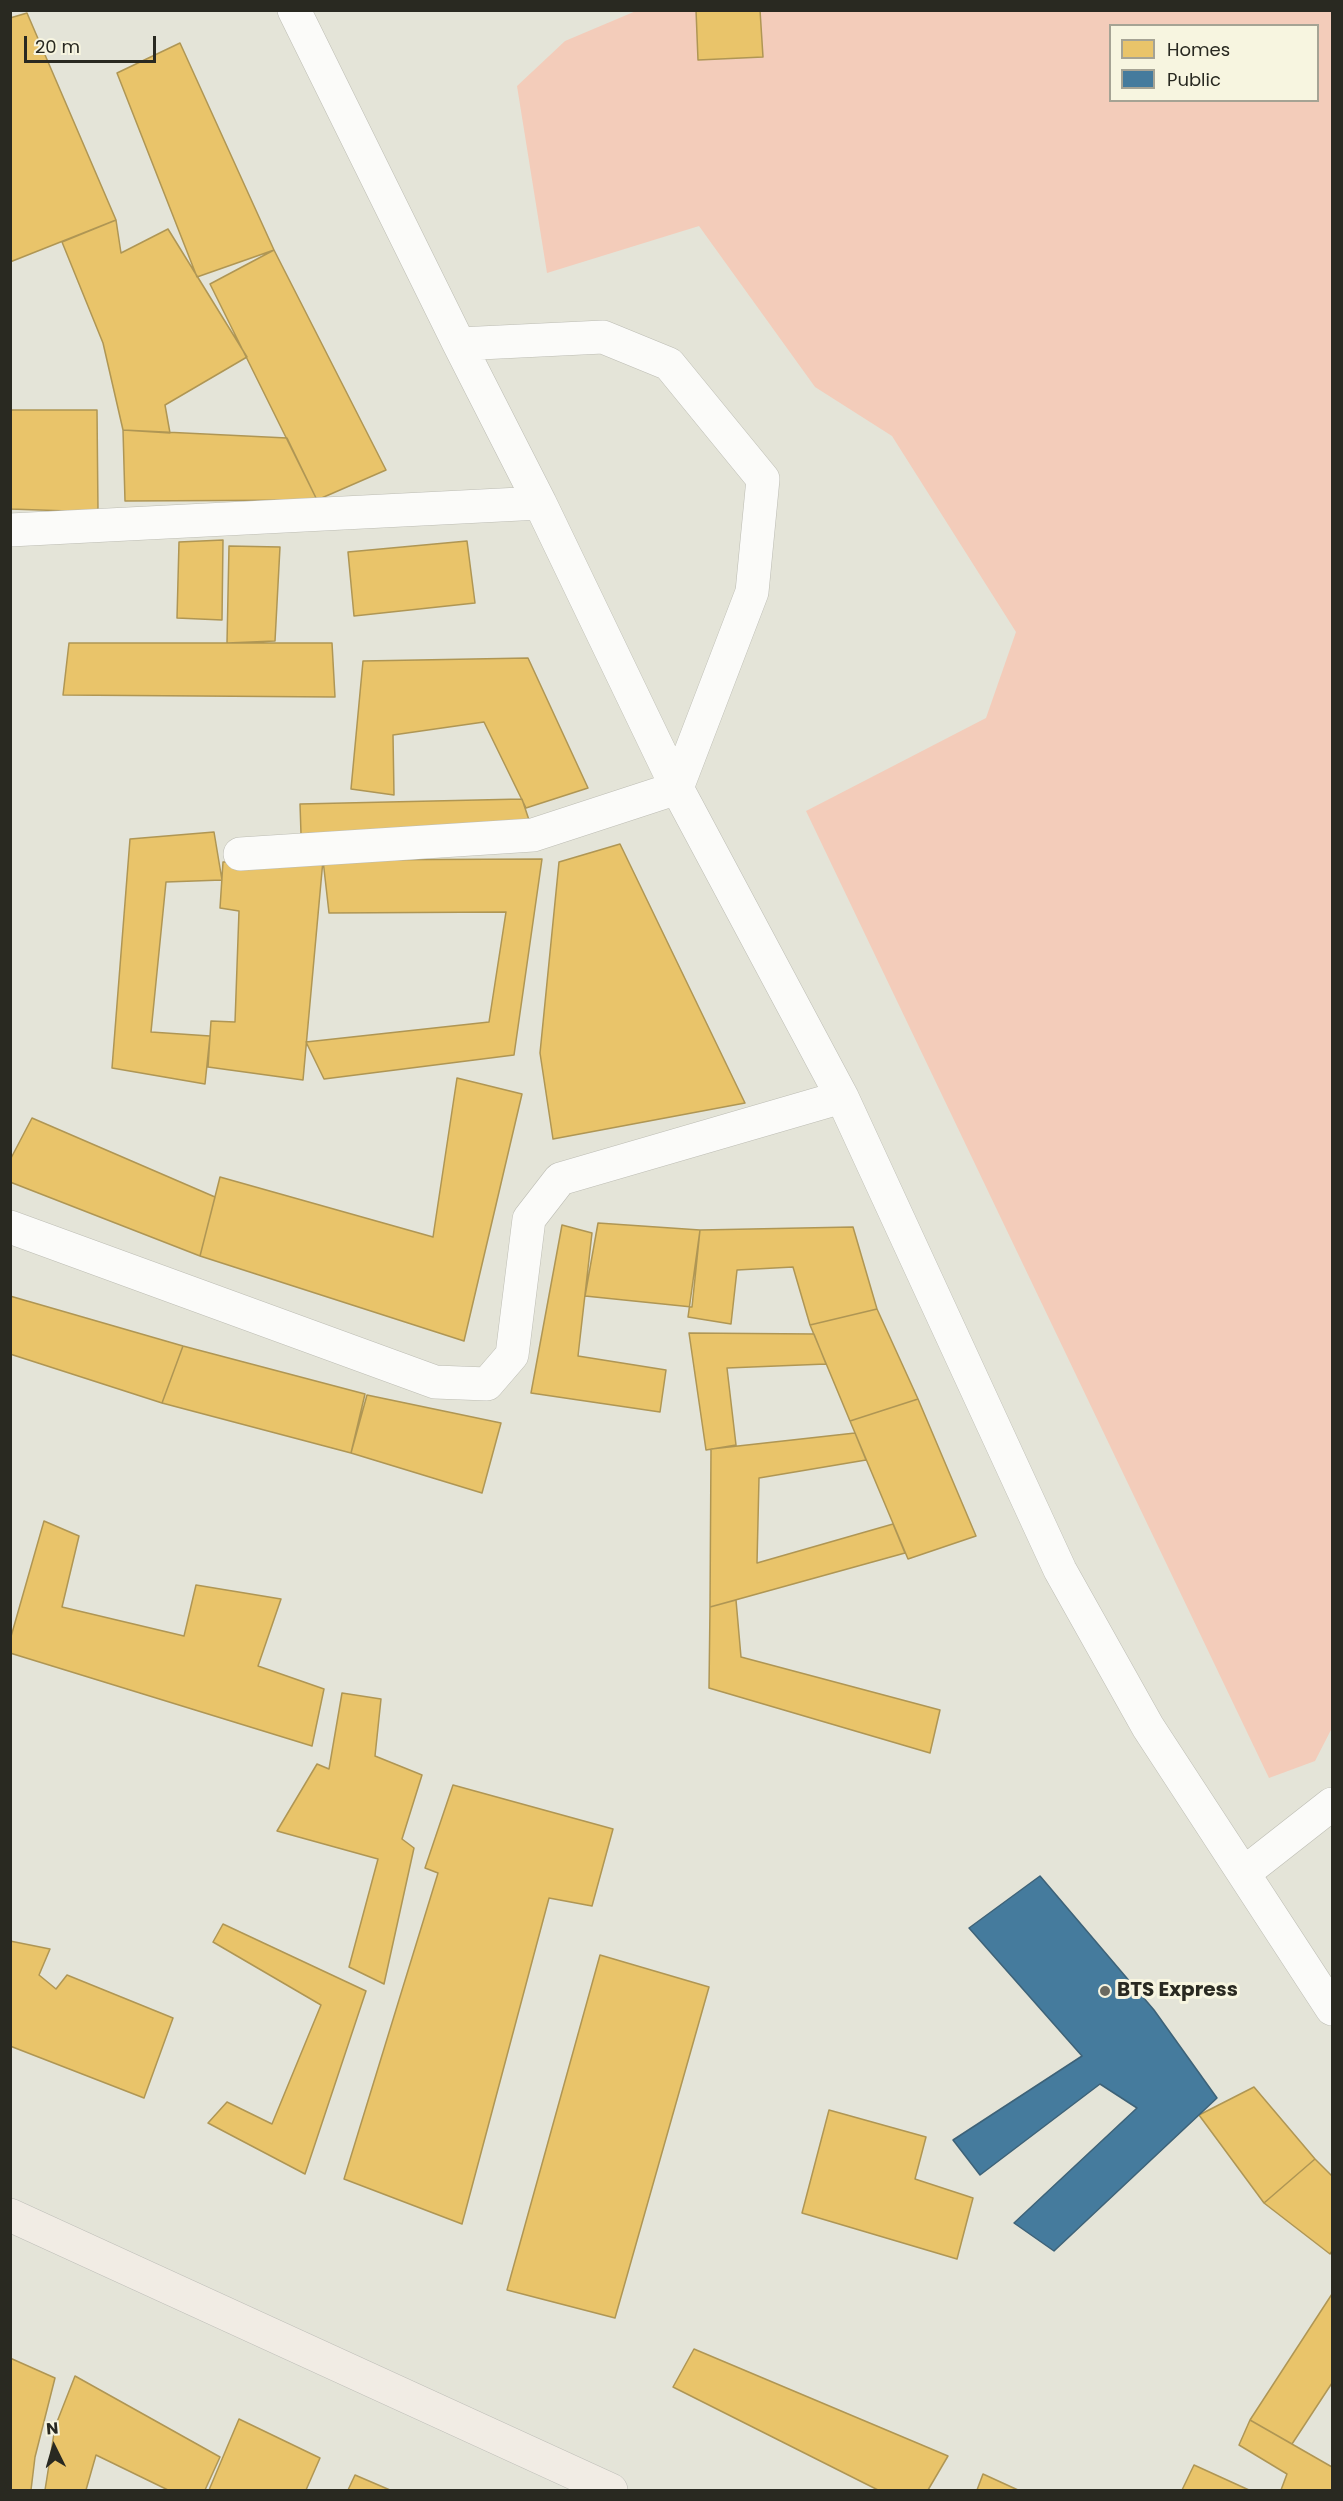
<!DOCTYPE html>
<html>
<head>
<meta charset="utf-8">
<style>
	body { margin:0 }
	#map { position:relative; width:1343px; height:2501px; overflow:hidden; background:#e4e4d8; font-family:Poppins,sans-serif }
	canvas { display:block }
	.frame { position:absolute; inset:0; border:12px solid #292921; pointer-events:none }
	.legend { position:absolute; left:1109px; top:24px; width:210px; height:78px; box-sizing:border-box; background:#f7f5e0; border:2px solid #a5a394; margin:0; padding:8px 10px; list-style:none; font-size:18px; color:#292921 }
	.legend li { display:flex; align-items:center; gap:12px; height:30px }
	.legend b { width:30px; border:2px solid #a5a394 }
	.north { position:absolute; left:24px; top:2417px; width:60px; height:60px; -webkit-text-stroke:4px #f7f5e0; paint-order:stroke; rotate:355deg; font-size:16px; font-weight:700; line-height:24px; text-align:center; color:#292921 }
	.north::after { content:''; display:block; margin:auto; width:21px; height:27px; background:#292921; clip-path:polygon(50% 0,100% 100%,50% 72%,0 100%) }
	.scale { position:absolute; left:24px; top:36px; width:132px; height:27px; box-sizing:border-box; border:3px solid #292921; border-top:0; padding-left:8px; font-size:18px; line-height:21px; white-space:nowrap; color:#292921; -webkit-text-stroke:4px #f7f5e0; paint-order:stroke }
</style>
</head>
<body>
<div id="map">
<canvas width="1343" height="2501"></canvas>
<div class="frame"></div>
<ul class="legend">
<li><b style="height:16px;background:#e9c46a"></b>Homes</li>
<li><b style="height:16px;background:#457b9d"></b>Public</li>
</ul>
<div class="north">N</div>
<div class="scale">20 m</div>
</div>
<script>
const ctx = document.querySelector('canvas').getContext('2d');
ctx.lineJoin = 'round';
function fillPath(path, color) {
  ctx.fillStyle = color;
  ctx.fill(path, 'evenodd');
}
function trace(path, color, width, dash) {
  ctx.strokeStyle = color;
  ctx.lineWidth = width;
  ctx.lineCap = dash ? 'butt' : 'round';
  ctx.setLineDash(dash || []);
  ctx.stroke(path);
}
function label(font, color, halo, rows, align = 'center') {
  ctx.font = font + ' Poppins,sans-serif';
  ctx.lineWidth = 6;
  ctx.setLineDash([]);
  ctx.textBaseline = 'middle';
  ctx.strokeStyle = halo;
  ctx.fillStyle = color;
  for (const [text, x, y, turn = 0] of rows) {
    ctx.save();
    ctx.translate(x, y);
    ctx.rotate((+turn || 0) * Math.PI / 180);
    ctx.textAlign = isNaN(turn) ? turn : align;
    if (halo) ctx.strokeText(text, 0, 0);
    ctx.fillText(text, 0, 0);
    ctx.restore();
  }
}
const green = new Path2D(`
	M636,11H1332V1728L1315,1761L1269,1778L806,811L986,718L1016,632L892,436L815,387L699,226L547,273L517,86L565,41ZM1110,26H1318V100H1110Z`);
const homes = new Path2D(`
	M696,10H760L763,57L698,60Z
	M27,13L116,220L10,262V18Z
	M180,43L274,250L197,277L117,73Z
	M116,220L121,253L168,229L247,357L165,405L170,433L123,430L103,343L62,242Z
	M274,250L386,470L317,500L210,284Z
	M10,410H97L98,512L10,509Z
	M123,430L287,438L317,500L125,501Z
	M223,540L222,620L177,618L179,542Z
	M467,541L475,603L354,616L348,552Z
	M229,546L280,547L275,641L227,643Z
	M69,643H332L335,697L63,695Z
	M528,658L588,788L526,808L484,722L393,735L394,795L351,789L363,661Z
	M522,799L530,823L301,834L300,804Z
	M214,832L222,880L166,882L151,1032L210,1036L205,1084L112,1068L130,839Z
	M620,844L745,1103L553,1139L540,1053L559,862Z
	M542,859L514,1055L324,1079L306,1042L489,1022L506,912L329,913L323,860Z
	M323,860L303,1080L208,1067L211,1021L235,1022L239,911L220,908L223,862Z
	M457,1078L522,1094L464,1341L200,1256L220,1177L433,1237Z
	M32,1118L215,1197L200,1256L10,1182V1160Z
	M598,1223L700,1230L692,1307L585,1296Z
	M562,1225L592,1233L578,1356L666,1370L660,1412L531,1393Z
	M853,1227L877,1309L810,1325L793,1267L737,1270L731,1324L688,1317L700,1230Z
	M10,1296L183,1346L162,1403L10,1354Z
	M877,1309L918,1399L850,1421L810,1325Z
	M689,1333L814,1334L826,1364L727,1368L736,1445L706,1450Z
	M183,1346L365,1394L351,1453L162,1403Z
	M367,1395L501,1423L482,1493L351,1453Z
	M918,1399L976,1536L908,1559L850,1421Z
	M855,1433L866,1460L759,1478L757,1563L893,1524L905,1553L710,1607L711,1449Z
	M44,1521L79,1536L62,1607L184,1636L196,1585L281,1599L258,1666L324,1689L312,1746L10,1653V1640Z
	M736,1600L741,1657L940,1710L930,1753L709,1688L710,1607Z
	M342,1693L381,1699L375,1756L422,1775L402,1839L414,1848L384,1984L349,1967L378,1859L277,1831L317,1764L329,1769Z
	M453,1785L613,1829L592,1906L549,1898L462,2224L344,2179L438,1873L425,1868Z
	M223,1924L366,1991L305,2174L208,2123L227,2102L272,2124L321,2005L213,1942Z
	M10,1941L50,1949L39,1975L56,1989L67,1975L173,2018L144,2098L10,2046Z
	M600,1955L709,1987L615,2318L507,2290Z
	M1254,2087L1315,2159L1264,2203L1199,2115Z
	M829,2110L926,2137L915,2179L973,2198L957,2259L802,2213Z
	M1315,2159L1332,2176V2251L1330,2254L1264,2203Z
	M1332,2294V2383L1292,2444L1250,2420Z
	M694,2349L948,2456L928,2490H878L673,2387Z
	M10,2358L55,2378L35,2457L31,2490H10Z
	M75,2376L220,2457L205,2490H168L96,2455L86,2490H45L55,2427Z
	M239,2419L320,2458L306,2490H209Z
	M1250,2420L1332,2467V2490H1281L1287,2474L1239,2445Z
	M1194,2465L1249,2490H1182Z
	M983,2474L1018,2490H977Z
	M355,2475L390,2490H348Z`);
const public = new Path2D(`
	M1040,1876L1154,2010L1217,2098L1054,2251L1014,2223L1137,2108L1100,2084L980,2175L953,2140L1082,2056L969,1928Z`);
const minor = new Path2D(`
	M294,10L459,344L540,503L677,788L842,1097L1060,1570L1148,1727L1332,2009
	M10,530L540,503
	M240,854L533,835L677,788L752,592L763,479L669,364L603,337L459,344
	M10,1227L435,1382L487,1384L512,1355L529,1219L560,1179L842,1097
	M1244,1873L1332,1804`);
const major = new Path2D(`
	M10,2215L611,2490`);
const markers = [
	[1105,1991,6,"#6a6a61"]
];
const poiNames = [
	["BTS Express",1117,1991]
];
fillPath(green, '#f3ccba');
fillPath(homes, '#e9c46a');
trace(homes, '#af9654', 1.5);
fillPath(public, '#457b9d');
trace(public, '#3d6278', 1.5);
trace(minor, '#bcbcb3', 34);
trace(major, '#bebeb8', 34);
trace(minor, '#fbfbf9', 33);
trace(major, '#f1ece4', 33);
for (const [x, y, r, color] of markers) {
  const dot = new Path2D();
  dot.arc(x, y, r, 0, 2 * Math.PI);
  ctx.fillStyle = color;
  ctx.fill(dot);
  trace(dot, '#f7f5e0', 2);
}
label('bold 20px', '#292921', '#f7f5e0', poiNames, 'left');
</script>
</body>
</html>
